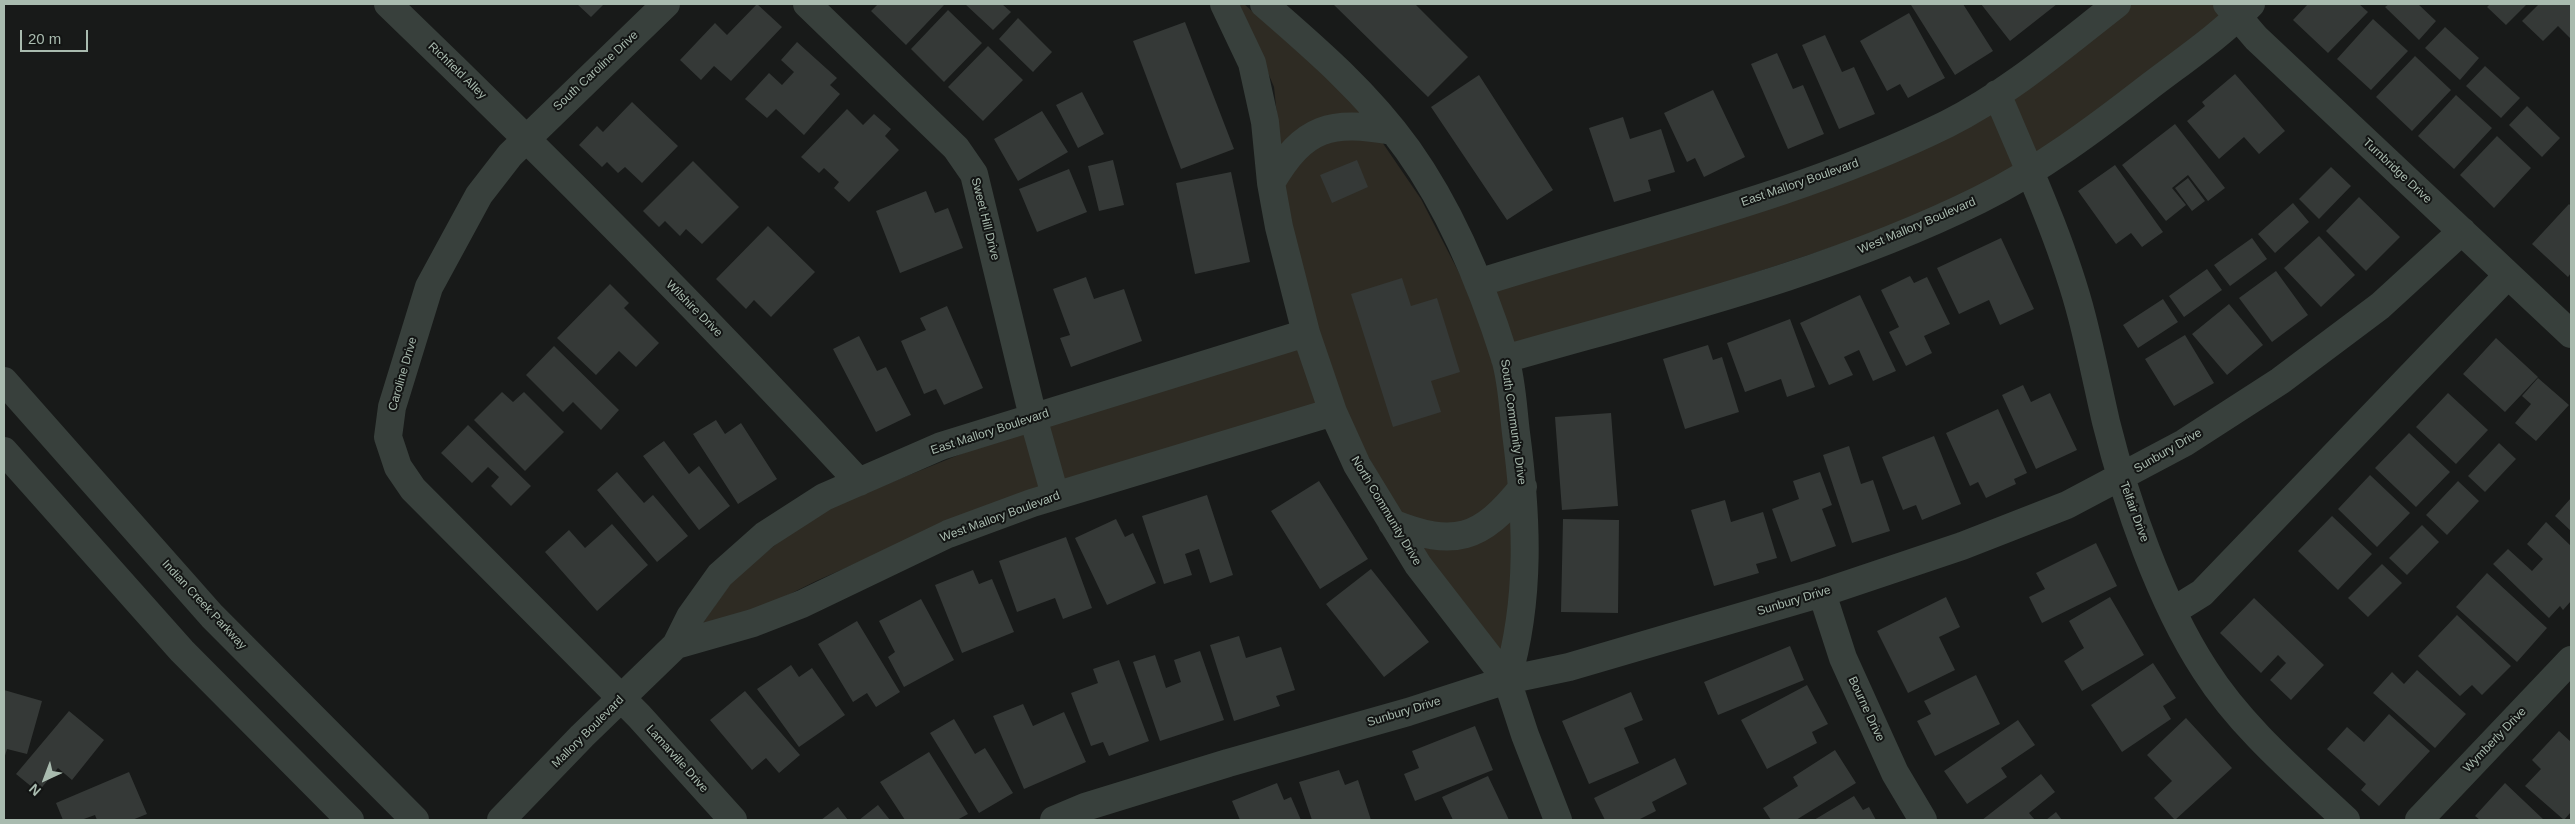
<!DOCTYPE html>
<html>
<head>
<meta charset="utf-8">
<style>
	body { margin:0 }
	#map { position:relative; width:2575px; height:824px; overflow:hidden; background:#181a19; font-family:Arial,sans-serif }
	canvas { display:block }
	.frame { position:absolute; inset:0; border:5px solid #a9bbaf; pointer-events:none }
	.north { position:absolute; left:20px; top:754px; width:50px; height:50px; -webkit-text-stroke:4px #131514; paint-order:stroke; rotate:223deg; font-size:14px; font-weight:700; line-height:20px; text-align:center; color:#a9bbaf }
	.north::after { content:''; display:block; margin:auto; width:18px; height:22px; background:#a9bbaf; clip-path:polygon(50% 0,100% 100%,50% 72%,0 100%) }
	.scale { position:absolute; left:20px; top:30px; width:68px; height:22px; box-sizing:border-box; border:2px solid #a9bbaf; border-top:0; padding-left:6px; font-size:15px; line-height:18px; white-space:nowrap; color:#a9bbaf; -webkit-text-stroke:4px #131514; paint-order:stroke }
</style>
</head>
<body>
<div id="map">
<canvas width="2575" height="824"></canvas>
<div class="frame"></div>
<div class="north">N</div>
<div class="scale">20 m</div>
</div>
<script>
const ctx = document.querySelector('canvas').getContext('2d');
ctx.lineJoin = 'round';
function fillPath(path, color) {
  ctx.fillStyle = color;
  ctx.fill(path, 'evenodd');
}
function trace(path, color, width, dash) {
  ctx.strokeStyle = color;
  ctx.lineWidth = width;
  ctx.lineCap = dash ? 'butt' : 'round';
  ctx.setLineDash(dash || []);
  ctx.stroke(path);
}
function label(font, color, halo, rows, align = 'center') {
  ctx.font = font + ' Arial,sans-serif';
  ctx.lineWidth = 4;
  ctx.setLineDash([]);
  ctx.textBaseline = 'middle';
  ctx.strokeStyle = halo;
  ctx.fillStyle = color;
  for (const [text, x, y, turn = 0] of rows) {
    ctx.save();
    ctx.translate(x, y);
    ctx.rotate((+turn || 0) * Math.PI / 180);
    ctx.textAlign = isNaN(turn) ? turn : align;
    if (halo) ctx.strokeText(text, 0, 0);
    ctx.fillText(text, 0, 0);
    ctx.restore();
  }
}
const green = new Path2D(`
	M1239,4H1244L1352,98L1421,199L1469,292L1843,177L2130,4H2236L2041,155L1908,222L1509,354L1520,571L1502,662L1421,557L1340,403L891,548L816,581L760,609L702,624L735,577L815,513L1050,418L1319,333L1287,211L1274,87Z`);
const building = new Path2D(`
	M577,4H604L591,17Z
	M757,4L782,27L731,81L714,66L701,80L680,60L715,23L727,35Z
	M878,4H942L944,5L906,45L871,11Z
	M965,4H1002L1011,12L993,30Z
	M1333,4H1415L1468,57L1428,97Z
	M1942,4H1963L1993,51L1955,75L1911,5Z
	M1981,4H2057L2010,41Z
	M2308,4H2359L2368,12L2328,53L2293,20Z
	M2389,4H2418L2436,21L2419,40L2385,7Z
	M2490,4H2527L2506,25L2487,7Z
	M2539,4H2571V39L2558,26L2543,41L2522,21Z
	M948,10L982,43L944,82L911,49Z
	M1909,13L1945,78L1908,98L1900,84L1887,91L1860,41Z
	M1018,18L1052,52L1033,72L999,39Z
	M2373,19L2408,51L2371,90L2337,59Z
	M1185,22L1234,149L1181,169L1133,41Z
	M2445,27L2479,58L2460,80L2425,48Z
	M1825,35L1842,72L1854,67L1875,114L1839,129L1802,45Z
	M797,42L837,78L830,85L840,94L804,135L776,109L767,118L745,99L769,73L782,85L794,72L781,60Z
	M988,46L1023,80L983,121L948,87Z
	M1777,53L1793,89L1803,85L1824,134L1788,149L1751,64Z
	M2415,56L2451,90L2412,131L2376,97Z
	M2485,66L2520,98L2501,118L2466,86Z
	M2235,74L2285,131L2259,154L2244,137L2219,159L2187,121L2205,106L2202,102Z
	M1479,75L1553,190L1507,220L1431,107Z
	M1713,90L1745,157L1704,177L1695,158L1687,162L1664,113Z
	M1082,92L1104,134L1078,148L1056,105Z
	M2456,95L2492,128L2454,169L2418,136Z
	M632,102L678,146L642,183L625,167L618,173L607,162L602,167L579,145L597,126L603,132Z
	M2527,106L2560,138L2542,157L2509,125Z
	M847,109L863,125L874,114L891,129L885,136L899,150L849,202L834,188L839,182L824,168L819,173L801,157Z
	M1042,111L1068,152L1018,181L994,139Z
	M1623,117L1630,139L1661,129L1675,172L1648,180L1651,191L1614,202L1589,128Z
	M2175,124L2225,188L2208,201L2188,175L2172,188L2186,205L2166,221L2122,165Z
	M2497,136L2531,168L2494,208L2460,175Z
	M1113,160L1124,205L1099,211L1088,166Z
	M1357,160L1368,187L1332,203L1320,175Z
	M693,161L739,207L702,244L686,229L680,236L665,221L659,227L643,211Z
	M2115,165L2163,232L2142,247L2131,233L2116,244L2078,191Z
	M2331,167L2351,186L2319,219L2299,199Z
	M1069,169L1087,212L1037,232L1019,189Z
	M1231,172L1250,262L1195,274L1176,183Z
	M2188,178L2205,201L2192,211L2175,188Z
	M926,191L935,213L948,208L963,248L900,273L876,211Z
	M2359,197L2400,237L2366,271L2326,231Z
	M2293,203L2309,222L2275,253L2258,234Z
	M2569,204L2571,206V273L2568,277L2532,244Z
	M768,226L815,272L771,317L754,300L746,309L716,279Z
	M2319,236L2355,275L2321,307L2284,268Z
	M2001,238L2034,309L2000,325L1989,300L1959,314L1937,268Z
	M2252,238L2267,259L2230,286L2214,265Z
	M2207,269L2222,290L2184,317L2169,296Z
	M2276,271L2308,315L2272,342L2239,298Z
	M1910,276L1914,283L1927,277L1950,324L1924,336L1932,353L1906,366L1889,332L1899,327L1881,290Z
	M1086,277L1094,299L1124,289L1142,341L1071,367L1060,338L1070,335L1053,289Z
	M1402,278L1411,306L1437,298L1460,372L1431,381L1441,412L1393,427L1351,294Z
	M610,284L629,303L624,308L659,343L636,367L619,351L596,375L557,338Z
	M1860,295L1896,371L1873,381L1859,350L1844,357L1853,375L1829,385L1800,323Z
	M2163,299L2178,322L2138,348L2123,325Z
	M2229,304L2263,345L2227,375L2192,334Z
	M947,306L983,388L944,405L936,389L924,394L901,341L926,330L920,318Z
	M1790,319L1815,387L1787,397L1781,379L1745,392L1727,343Z
	M2185,335L2214,383L2174,406L2145,359Z
	M859,336L877,371L886,367L911,415L876,432L833,349Z
	M2496,338L2538,377L2505,412L2463,374Z
	M1708,345L1713,360L1722,357L1739,412L1685,429L1663,359Z
	M554,346L619,410L601,430L573,402L563,412L526,375Z
	M2538,378L2569,405L2536,441L2515,423L2531,404L2522,396Z
	M2023,385L2031,402L2050,393L2077,450L2036,469L2002,395Z
	M502,392L513,402L524,392L564,432L525,471L474,420Z
	M2448,393L2488,430L2456,464L2416,427Z
	M1998,409L2027,473L2014,479L2016,484L1986,498L1978,482L1970,486L1946,433Z
	M1611,413L1618,506L1562,510L1555,417Z
	M716,420L725,434L741,423L777,479L738,504L693,434Z
	M468,425L531,486L511,506L491,486L499,477L488,467L472,483L441,453Z
	M2409,433L2450,472L2416,507L2375,468Z
	M1934,436L1961,504L1922,520L1916,505L1903,510L1882,457Z
	M664,441L689,474L699,466L730,506L699,530L643,456Z
	M2499,443L2516,459L2485,492L2468,476Z
	M1849,446L1861,484L1873,480L1890,531L1852,543L1823,455Z
	M617,472L644,503L653,495L688,536L657,562L597,490Z
	M1820,472L1832,505L1822,509L1836,546L1791,562L1772,509L1799,499L1793,481Z
	M2370,475L2410,513L2377,547L2338,509Z
	M1319,481L1368,559L1320,589L1271,511Z
	M2458,481L2479,501L2447,535L2426,515Z
	M1207,495L1233,575L1210,583L1199,549L1185,554L1192,575L1164,584L1142,516Z
	M2571,498V531L2555,516Z
	M1725,500L1731,522L1763,512L1777,558L1756,564L1759,573L1714,586L1691,510Z
	M2332,516L2372,554L2338,590L2298,551Z
	M1116,519L1125,537L1133,533L1156,583L1107,605L1075,538Z
	M1563,519L1619,520L1618,613L1561,612Z
	M2546,522L2571,546V601L2563,610L2560,606L2549,618L2493,564L2508,549L2532,571L2543,559L2527,544Z
	M612,524L648,565L597,611L545,552L569,530L585,548Z
	M2422,525L2439,542L2407,575L2389,558Z
	M1066,537L1092,608L1063,619L1055,598L1017,612L999,561Z
	M2096,543L2117,586L2042,623L2029,597L2045,589L2036,573Z
	M2382,564L2402,583L2368,617L2348,598Z
	M1371,569L1429,642L1384,677L1326,604Z
	M973,570L979,584L992,579L1014,632L962,653L935,585Z
	M2487,573L2547,628L2517,662L2456,607Z
	M1946,597L1960,627L1939,637L1955,670L1908,693L1877,631Z
	M2110,597L2144,655L2082,691L2064,661L2084,648L2069,621Z
	M2254,598L2324,665L2291,700L2270,680L2286,663L2278,655L2261,673L2220,633Z
	M921,599L954,660L904,687L888,657L895,652L879,621Z
	M2457,615L2511,666L2482,695L2472,685L2460,696L2418,656Z
	M857,621L900,692L876,707L867,693L853,702L818,644Z
	M1239,636L1246,658L1281,647L1295,690L1276,696L1280,706L1234,721L1210,645Z
	M1790,646L1804,680L1718,715L1704,682Z
	M1200,651L1224,720L1160,741L1133,662L1155,655L1166,688L1181,682L1174,660Z
	M1119,660L1149,741L1109,756L1103,742L1091,746L1071,693L1098,683L1093,669Z
	M2153,663L2176,698L2163,706L2171,719L2122,752L2091,705Z
	M791,665L799,677L812,668L845,715L799,747L757,689Z
	M2417,670L2466,714L2435,748L2373,693L2392,672L2404,684Z
	M1976,675L2000,724L1935,756L1917,721L1931,714L1924,701Z
	M1807,685L1828,724L1812,732L1817,743L1767,769L1741,720Z
	M4,690L42,701L27,754L7,749L4,759Z
	M745,691L800,755L779,773L766,758L752,770L710,720Z
	M1631,692L1643,720L1624,728L1639,763L1589,784L1562,721Z
	M1023,704L1033,726L1064,712L1086,762L1024,789L993,716Z
	M69,711L104,740L72,780L58,768L38,792L16,774Z
	M2389,714L2430,751L2379,806L2361,790L2366,784L2327,749L2347,727L2364,742Z
	M2186,718L2232,768L2175,820L2154,798L2172,781L2147,755Z
	M954,719L975,754L985,748L1013,793L979,813L930,733Z
	M2018,720L2035,745L2001,768L2007,777L1967,804L1944,771Z
	M1475,726L1493,770L1415,801L1404,774L1419,768L1412,751Z
	M2559,731L2571,742V812L2564,820L2525,786L2541,769L2532,760Z
	M1835,750L1856,783L1796,820H1771L1763,808L1798,786L1793,777Z
	M929,752L968,814L957,820H905L880,782Z
	M1675,758L1687,784L1652,802L1656,811L1638,820H1605L1594,798Z
	M1339,770L1345,785L1358,780L1371,820H1312L1299,782Z
	M129,772L147,814L132,820H97L95,815L81,820H63L56,803Z
	M2041,774L2055,792L2029,813L2035,820H1982Z
	M1488,776L1509,820H1453L1442,797Z
	M1277,783L1284,800L1291,797L1301,820H1240L1232,801Z
	M2505,783L2544,820H2480L2475,816Z
	M1854,796L1863,810L1869,807L1876,820H1814Z
	M878,805L890,820H859Z
	M838,807L848,820H821Z
	M2056,812L2062,820H2046Z`);
const minor = new Path2D(`
	M388,4C549,159 707,318 859,482
	M666,4L510,155L479,195L429,287L392,407L388,437L398,467L413,489L639,716L733,820
	M807,4L956,148L974,174L1033,417L1055,495
	M1224,4L1252,63L1265,122L1271,183L1279,227L1306,333L1333,412L1357,465L1418,565L1507,680L1525,735L1558,820
	M1264,4C1316,49 1368,94 1408,150C1452,212 1482,285 1505,358C1512,381 1513,409 1516,433C1527,516 1531,599 1507,680
	M2227,4L2256,38L2571,334
	M1997,94C2027,165 2063,243 2082,317C2091,352 2098,387 2106,422C2126,502 2160,601 2205,670C2242,728 2296,773 2346,820
	M1271,183C1304,126 1331,120 1393,131
	M1478,283C1635,233 1799,197 1947,124C2009,93 2063,46 2117,4
	M1505,359C1665,313 1829,274 1979,200C2040,170 2096,128 2150,86C2184,60 2221,35 2251,4
	M4,381L212,616L415,820
	M4,451L182,651L350,820
	M1392,523C1454,548 1481,540 1523,487
	M1822,593L1843,658L1895,773L1923,820
	M2173,611L2202,593L2508,275
	M676,645L753,623L802,604L948,534L1032,503L1333,412
	M501,820L582,736L676,645L690,617L720,575L765,535L824,497L941,446L1306,333
	M1054,820L1085,807L1228,763L1408,712L1507,680L1569,667L1822,593L1962,546L2067,505L2184,443L2280,381L2380,306L2462,231
	M2419,820L2571,660`);
const streetNames = [
	["Richfield Alley",457,71,44],
	["South Caroline Drive",596,71,-43],
	["Turnbridge Drive",2397,171,43],
	["East Mallory Boulevard",1800,183,-19],
	["Sweet Hill Drive",985,219,76],
	["West Mallory Boulevard",1917,226,-23],
	["Wilshire Drive",694,309,45],
	["Caroline Drive",403,374,-74],
	["South Community Drive",1513,422,82],
	["East Mallory Boulevard",990,432,-18],
	["Sunbury Drive",2168,451,-30],
	["North Community Drive",1386,511,59],
	["Telfair Drive",2134,512,70],
	["West Mallory Boulevard",1000,517,-20],
	["Sunbury Drive",1794,601,-17],
	["Indian Creek Parkway",204,605,47],
	["Bourne Drive",1866,709,65],
	["Sunbury Drive",1404,712,-17],
	["Mallory Boulevard",588,732,-45],
	["Wymberly Drive",2495,740,-46],
	["Lamarville Drive",677,759,48]
];
fillPath(green, '#2e2b23');
fillPath(building, '#353937');
trace(minor, '#38403c', 28);
label('12px', '#a9bbaf', '#131514', streetNames);
</script>
</body>
</html>
